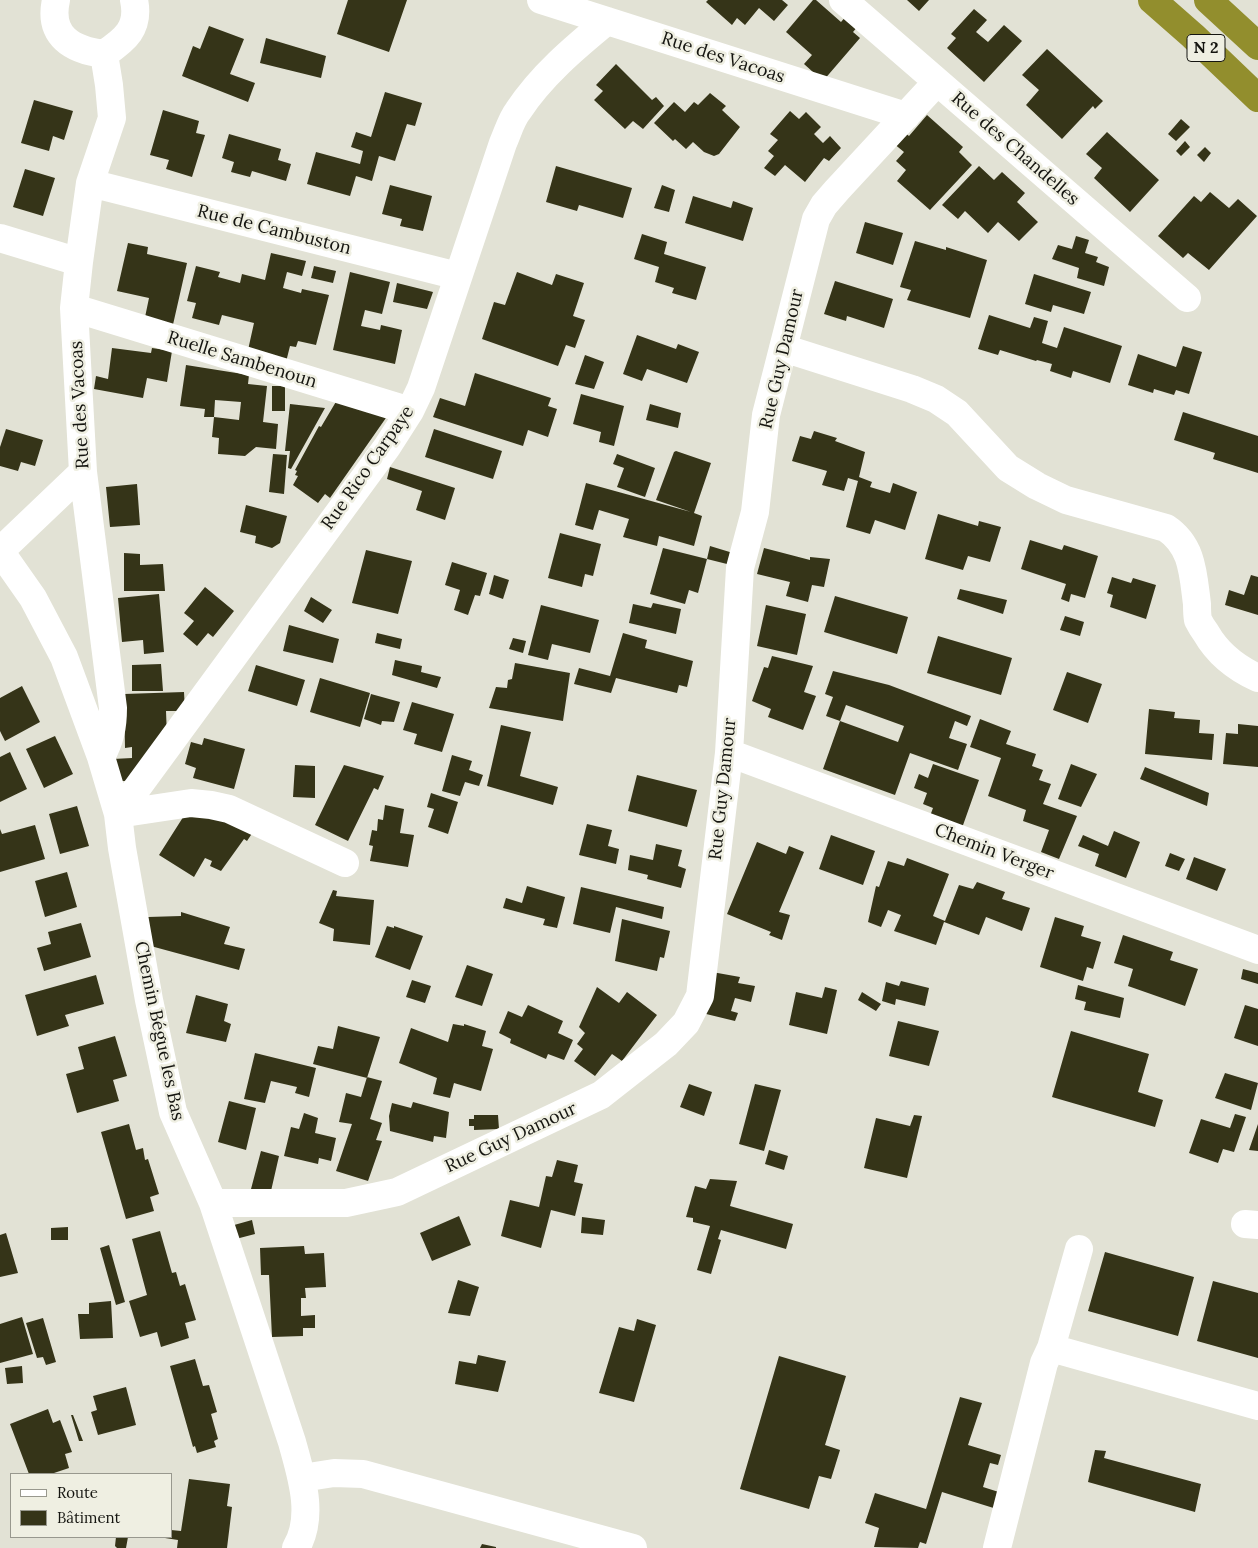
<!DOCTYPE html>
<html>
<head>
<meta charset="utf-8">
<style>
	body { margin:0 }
	#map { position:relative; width:1258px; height:1548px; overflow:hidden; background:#e2e2d5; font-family:Lora,serif }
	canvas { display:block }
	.legend { position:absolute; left:10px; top:1473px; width:162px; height:65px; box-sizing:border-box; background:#efefe2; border:1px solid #98988e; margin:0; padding:6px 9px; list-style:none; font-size:15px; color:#151510 }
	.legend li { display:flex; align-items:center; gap:10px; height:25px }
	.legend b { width:25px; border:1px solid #98988e }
</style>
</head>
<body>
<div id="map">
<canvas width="1258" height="1548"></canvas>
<ul class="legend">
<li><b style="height:6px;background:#fff"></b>Route</li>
<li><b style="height:14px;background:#353418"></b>Bâtiment</li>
</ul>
</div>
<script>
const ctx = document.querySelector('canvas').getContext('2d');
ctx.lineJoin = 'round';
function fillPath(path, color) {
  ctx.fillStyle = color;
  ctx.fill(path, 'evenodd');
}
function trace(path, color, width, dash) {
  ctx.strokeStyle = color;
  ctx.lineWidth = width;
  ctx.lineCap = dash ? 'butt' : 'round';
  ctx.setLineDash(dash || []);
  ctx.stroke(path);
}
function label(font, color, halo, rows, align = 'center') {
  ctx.font = font + ' Lora,serif';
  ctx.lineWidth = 5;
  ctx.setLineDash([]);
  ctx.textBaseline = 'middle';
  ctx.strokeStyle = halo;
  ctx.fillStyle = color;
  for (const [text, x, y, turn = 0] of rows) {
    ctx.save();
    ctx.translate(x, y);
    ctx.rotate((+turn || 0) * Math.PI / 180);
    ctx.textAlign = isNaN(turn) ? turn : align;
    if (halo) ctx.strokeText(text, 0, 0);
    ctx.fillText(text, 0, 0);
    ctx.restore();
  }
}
const building = new Path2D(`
	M348,0H407L389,52L337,34Z
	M708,0H782L788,5L774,21L759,8L745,25L737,18L732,25L706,2Z
	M813,0H816L841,22L852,9L864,19L853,32L860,38L823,81L804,64L812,55L786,32Z
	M907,0H929L919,11Z
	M974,9L987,20L976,32L988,42L1004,25L1022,41L984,82L947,48L956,38L951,34Z
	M209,26L244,39L230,74L255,83L248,102L182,76L193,46L200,49Z
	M266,38L326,56L321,78L260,63Z
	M1047,49L1103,101L1095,109L1093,106L1062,139L1026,105L1039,90L1022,75Z
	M616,64L652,100L656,97L664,106L643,129L633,121L625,129L594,100L603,91L596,85Z
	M385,92L422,103L415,126L407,124L395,161L379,156L372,181L356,176L350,196L307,184L316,152L360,164L363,151L351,147L356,132L371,137Z
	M710,93L726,106L722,110L740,127L719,154L714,156L704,152L693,142L686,149L675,139L673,141L654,123L674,102L685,112L694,102L698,105Z
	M34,100L73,111L64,140L53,136L49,151L21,143Z
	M163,110L199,121L196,133L205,135L192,177L166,169L169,160L150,155Z
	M790,111L799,119L806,112L821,127L814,134L823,143L830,136L841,148L829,161L824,158L805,182L785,165L775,176L764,168L774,156L768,151L778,140L770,134Z
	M927,115L963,147L959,152L972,165L930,210L897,181L906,170L896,161L904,152L893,143L903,131L909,136Z
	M1181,119L1190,127L1176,141L1168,134Z
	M1107,132L1159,180L1130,212L1094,178L1102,168L1086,154Z
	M229,134L281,149L278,160L291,164L286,181L252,171L250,177L231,172L234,162L222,158Z
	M1185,141L1190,147L1181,156L1176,151Z
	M1205,147L1211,153L1204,162L1197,155Z
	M556,166L632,188L623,218L579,205L577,211L546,202Z
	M979,166L994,180L1002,172L1025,193L1017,202L1038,222L1019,241L998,222L988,233L965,211L958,219L942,205Z
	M25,169L55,178L43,216L13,207Z
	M390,185L432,196L423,231L400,226L402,219L382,214Z
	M662,185L675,190L669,212L654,208Z
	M1210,192L1229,208L1238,199L1257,216L1209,270L1188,253L1183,258L1158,236L1194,196L1201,202Z
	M693,196L731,208L733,201L753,208L743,241L685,223Z
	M865,222L903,233L893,265L856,253Z
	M642,234L667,242L664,254L706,267L696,300L672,293L674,288L655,282L659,267L634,259Z
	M1076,236L1089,240L1085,253L1098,257L1096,262L1109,267L1104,286L1077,278L1079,268L1052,259L1058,245L1072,249Z
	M915,241L946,250V247L987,260L970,318L907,300L911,290L900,287Z
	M128,243L148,247L147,254L187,263L172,329L144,322L149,298L117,291Z
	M271,253L306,261L302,276L287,272L283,288L301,293L302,289L329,295L316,345L298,341L296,347L290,346L286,362L248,350L254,323L222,315L219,325L192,318L196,303L187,301L196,266L220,272L218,277L240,283L242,274L265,280Z
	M314,266L336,271L333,283L311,278Z
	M350,272L390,282L382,314L365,310L361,326L380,330L381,325L402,330L395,364L333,350Z
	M517,272L552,285L556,274L584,283L573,316L585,320L575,348L566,345L558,366L482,339L494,302L505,305Z
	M1034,274L1091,292L1084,314L1053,305L1051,312L1025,304Z
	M835,281L893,299L884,328L847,316L846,321L824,314Z
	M397,283L433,292L427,309L393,302Z
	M989,315L1030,328L1034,317L1048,321L1042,343L1057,348L1064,327L1122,346L1110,383L1073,371L1071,378L1050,371L1052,364L1037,360L1036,361L1000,350L998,355L978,349Z
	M637,335L676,349L678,344L699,352L687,383L647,369L642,381L623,374Z
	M1183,346L1202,352L1189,394L1176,390L1174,395L1154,389L1153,393L1128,385L1138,354L1176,367Z
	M112,348L151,353L152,348L172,351L167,382L147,378L143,398L94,389L96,376L108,379Z
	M585,355L604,362L594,389L575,384Z
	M186,365L249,375L248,384L267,386L263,422L278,424L276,449L256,447L245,456L218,454L219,438L212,437L214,417L239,420L241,402L215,400L214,417H204L205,409L180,406Z
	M475,373L551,398L548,406L557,409L548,437L528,430L523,446L433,417L440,398L465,406Z
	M272,386H285V411H272Z
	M581,394L624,406L614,446L599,442L601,432L573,424Z
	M337,400L388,415L330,498L325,494L318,503L293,485L298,476L295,475L297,471L295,470L319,426L321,427Z
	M290,404L325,408L291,469L288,468L290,451H285Z
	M650,404L681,413L678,428L646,420Z
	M1183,412L1258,436V473L1213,459L1215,453L1174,440Z
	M6,429L43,440L35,466L21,462L18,471L0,466V447Z
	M434,429L502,451L493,479L425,457Z
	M814,431L837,438L835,441L865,452L859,477L872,482L870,487L890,493L893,483L917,492L905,530L875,520L870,534L846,527L858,481L848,478L844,491L822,485L827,471L792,461L800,436L811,439Z
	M676,451L711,463L694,513L702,516L694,546L659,536L657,546L623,537L629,519L599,510L593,530L575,525L586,483L691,512L656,500L674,452Z
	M273,454L287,455L284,494L269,492Z
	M617,454L655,468L645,497L617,487L624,468L613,464Z
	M390,467L455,488L445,520L416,510L422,491L387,479Z
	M137,484L140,525L110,527L106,487Z
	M246,505L287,516L280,543L272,548L255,543L256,536L240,532Z
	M938,514L978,526L979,521L1001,527L990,562L968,556L963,570L925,559Z
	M560,533L601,544L593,576L585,574L582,587L548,578Z
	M1030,540L1062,550L1064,545L1098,556L1085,598L1071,594L1069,602L1061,599L1066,584L1021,569Z
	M710,546L733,553L731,565L707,559Z
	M663,548L707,559L698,593L689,590L685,604L650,594Z
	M764,548L810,560V557L830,559L824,587L812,585L808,602L786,596L790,582L757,574Z
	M366,550L412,561L398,614L352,603Z
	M124,553L140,554V565L163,564L165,591H124Z
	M452,562L487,573L480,596L475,595L468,615L454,610L460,590L445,585Z
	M494,575L509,580L503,599L489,594Z
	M1251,575L1258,577V615L1225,605L1229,590L1244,595Z
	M1112,577L1131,583L1133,578L1156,585L1146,619L1110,607L1113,595L1107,593Z
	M205,587L234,611L213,637L208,633L197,646L183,634L194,621L184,613Z
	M960,589L1007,600L1003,614L957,599Z
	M159,594L164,652L144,654L143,640L122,642L118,598Z
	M835,596L908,617L897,654L824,632Z
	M311,597L332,610L323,623L304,611Z
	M653,603L681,609L676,634L629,623L633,604L651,608Z
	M541,605L599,620L590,653L552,644L548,660L528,655Z
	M766,605L806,614L797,655L757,646Z
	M1065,616L1084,622L1080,636L1060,630Z
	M289,625L339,639L333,663L283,651Z
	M377,633L402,639L400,649L375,643Z
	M623,633L647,640L645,648L693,661L687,687L679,685L677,693L616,678L611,693L574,684L579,668L610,676Z
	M938,636L1012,658L1001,695L927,673Z
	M513,638L526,641L523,653L509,649Z
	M772,656L813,666L804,692L816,696L803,730L768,717L771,709L752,701L764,667L768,668Z
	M395,660L422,666L421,672L441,677L437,688L392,675Z
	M515,663L570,673L563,721L489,708L496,687L507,688L508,680L512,679Z
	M161,664L163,691H132V665Z
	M256,665L305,680L297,706L248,691Z
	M833,671L889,685L971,716L967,726L955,721L949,738L967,744L958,770L910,753L895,795L823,769L840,721L898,742L904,726L846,705L840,721L826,716L833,697L825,694Z
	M1067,672L1102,684L1088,723L1053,710Z
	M320,678L370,693L360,727L310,712Z
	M22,686L40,722L5,741L0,731V698Z
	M184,692L185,711H166L167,737L131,781H118L113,759L132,758V747L125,748L124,694Z
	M371,694L400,702L394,722L382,721L381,725L364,719Z
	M412,702L454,714L442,752L414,744L417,734L403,730Z
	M1149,709L1175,712L1174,718L1200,720L1199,733L1214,734L1212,760L1145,754Z
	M980,719L1011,731L1006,744L1036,754L1032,766L1043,770L1039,780L1051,784L1043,804L1077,816L1059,859L1041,852L1049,830L1023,821L1026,810L988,796L1001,758L970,747Z
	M1238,724L1258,726V767L1223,764L1226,733L1238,734Z
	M501,725L531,732L520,776L558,787L553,805L487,786Z
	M55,736L73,774L44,788L26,749Z
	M204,738L245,749L234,789L193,778L196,768L185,764L191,742L202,745Z
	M10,752L27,789L0,802V757Z
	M452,755L472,761L469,770L483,775L479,786L465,782L460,796L442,791Z
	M933,764L979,780L962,828L930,816L933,808L923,804L927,793L914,788L919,774L928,778Z
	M1071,764L1097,774L1081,807L1058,799Z
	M295,765L315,766V798L293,797Z
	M344,765L384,776L378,790L374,788L348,841L315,825Z
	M1145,767L1209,793L1207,806L1140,779Z
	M637,775L697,790L687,827L628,811Z
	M431,793L458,802L448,834L428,827L434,809L427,807Z
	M385,805L404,809L400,833L414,835L408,867L370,861L373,846L369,845L372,830L377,831L378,819L383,820Z
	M77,806L89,846L60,854L49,814Z
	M204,806L255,829L247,841L244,839L221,871L210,866L212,861L205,858L194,877L159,855L187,811Z
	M587,824L612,830L608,846L619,849L616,864L579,855Z
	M35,825L45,859L0,872V829L2,834Z
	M1114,831L1140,842L1126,878L1095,866L1099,854L1078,846L1083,835L1108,846Z
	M831,835L875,851L863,885L819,869Z
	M757,842L786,854L789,846L804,852L779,912L790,915L782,940L769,935L771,932L727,914Z
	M656,844L682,850L678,866L686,869L681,888L647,879L648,875L628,870L630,855L653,860Z
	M1170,853L1185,859L1179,871L1165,866Z
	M1194,857L1226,869L1217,891L1186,879Z
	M907,858L949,874L933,916L945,921L959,885L973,889L977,882L1005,892L1002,899L1030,908L1022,931L986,917L979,935L944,922L936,945L894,931L901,915L888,910L881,927L868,922L876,886L879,887L888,861L904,866Z
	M67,872L77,907L45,917L35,881Z
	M527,886L565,897L557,928L543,925L545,919L503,908L506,898L522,903Z
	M581,887L664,907L662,919L616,907L610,933L573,924Z
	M333,890L337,891L336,896L374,900L370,945L333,941L334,929L319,923Z
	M181,912L230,927L224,944L245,949L239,970L147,945L148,917L181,916Z
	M1055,917L1084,926L1081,936L1101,942L1093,969L1087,967L1083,981L1040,967Z
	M622,919L670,931L664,958L660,957L657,971L615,961Z
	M81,923L91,957L44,971L37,948L51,944L48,932Z
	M387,926L394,928V926L423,936L410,970L375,957Z
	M1123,935L1173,952L1170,960L1198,969L1185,1006L1128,986L1133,969L1114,963Z
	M467,965L493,974L482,1006L455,997Z
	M1243,969L1258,973V984L1241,979Z
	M712,972L740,977L738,983L755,986L751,1002L735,998L731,1011L738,1013L735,1021L702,1013Z
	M96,975L104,1004L65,1015L69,1026L37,1036L25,995Z
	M412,980L431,986L425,1003L406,997Z
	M901,981L929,988L925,1006L896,999L895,1005L882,1001L886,982L899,986Z
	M1078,985L1124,998L1120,1018L1084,1010L1086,1002L1075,999Z
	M597,987L619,1003L627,992L657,1015L622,1061L612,1054L595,1076L574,1061L583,1049L577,1044L585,1033L579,1027Z
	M825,987L837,990L827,1034L789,1025L796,992L822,998Z
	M862,992L881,1004L876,1011L858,1000Z
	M196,995L228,1004L224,1021L231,1024L226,1042L186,1033Z
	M528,1005L563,1021L558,1033L573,1040L564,1060L548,1054L546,1059L510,1043L511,1039L499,1033L508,1011L522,1017Z
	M1245,1005L1258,1009V1046L1234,1038Z
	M898,1021L939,1031L929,1066L889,1056Z
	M453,1024L464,1026V1024L486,1031L482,1046L493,1049L481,1091L454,1083L450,1098L433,1094L437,1078L399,1063L411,1028L448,1042Z
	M338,1026L380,1037L367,1078L313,1064L318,1046L333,1049Z
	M1071,1031L1149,1054L1138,1092L1163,1100L1155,1127L1052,1097Z
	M115,1036L127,1076L113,1080L119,1101L77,1113L66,1074L84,1069L78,1047Z
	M255,1053L316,1068L309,1097L295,1093L297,1087L271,1081L265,1103L244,1099Z
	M1225,1073L1258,1083L1251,1110L1215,1098Z
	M367,1077L382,1081L370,1119L382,1123L376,1140L382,1141L368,1181L336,1171L352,1124L339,1122L346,1093L361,1097Z
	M689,1084L712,1092L704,1116L680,1107Z
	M755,1084L781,1090L764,1151L739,1144Z
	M229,1101L256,1108L246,1150L218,1142Z
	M413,1102L449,1112L446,1138L434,1136L433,1142L390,1131L389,1116L392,1103L411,1108Z
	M304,1113L318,1118L315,1133L336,1138L331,1161L319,1158L318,1164L284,1156L291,1127L299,1129Z
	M1235,1114L1246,1117L1234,1152L1223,1149L1218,1163L1189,1153L1201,1119L1230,1128Z
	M474,1115H498L499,1129L474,1130V1126H469V1119H474Z
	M914,1115L922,1116L907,1178L864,1168L876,1118L910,1126Z
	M129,1124L136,1150L143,1148L145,1160L148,1159L159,1194L150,1197L154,1211L126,1219L101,1132Z
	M1258,1124V1151L1249,1150Z
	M769,1150L788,1156L784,1170L765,1164Z
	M261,1151L279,1156L271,1191L251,1189Z
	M557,1160L578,1165L574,1182L583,1184L575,1216L551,1210L541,1248L501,1236L510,1200L539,1207L546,1176L552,1177Z
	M710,1179L737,1181L730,1206L793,1224L786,1249L721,1230L718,1239L721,1240L711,1274L697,1270L710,1226L693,1222V1218L686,1217L695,1186L706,1189Z
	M459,1216L471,1245L432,1261L420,1233Z
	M582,1217L605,1220L603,1235L581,1233Z
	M252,1220L255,1234L232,1240L227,1227Z
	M68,1227V1240H51V1228Z
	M160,1231L172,1273L176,1272L180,1286L185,1284L196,1320L185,1323L189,1338L161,1347L157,1332L140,1337L129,1301L147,1295L132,1239Z
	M6,1233L18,1273L0,1277V1235Z
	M109,1245L125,1302L116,1305L100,1248Z
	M304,1246L305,1254L324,1253L326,1287L305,1288L306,1298H301V1316L315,1315V1328H303V1336L272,1337L269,1275H261L260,1248Z
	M1105,1252L1194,1277L1178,1336L1088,1311Z
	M458,1280L479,1287L470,1316L448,1313Z
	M1213,1281L1258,1293V1358L1197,1341Z
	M111,1301L113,1338L80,1339L78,1314H89V1303Z
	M22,1317L33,1354L0,1363V1324Z
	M43,1318L56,1362L46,1365L43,1357L37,1358L26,1323Z
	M637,1319L656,1325L634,1402L599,1393L619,1327L634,1331Z
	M478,1355L506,1361L498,1392L455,1384L459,1361L476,1364Z
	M779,1356L846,1376L825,1445L840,1450L831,1479L819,1476L809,1509L740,1489Z
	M195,1359L203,1386L209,1385L217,1412L211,1414L218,1439L214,1441L216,1447L197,1453L195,1446L193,1447L170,1366Z
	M22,1366L23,1383L7,1384L5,1368Z
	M126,1387L136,1425L98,1435L91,1412L97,1410L93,1396Z
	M960,1397L982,1403L968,1445L1001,1455L998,1465L990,1463L983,1487L1005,1494L1000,1510L942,1492L926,1544L920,1542L918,1548L874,1547L879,1528L865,1523L875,1493L926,1509Z
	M48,1409L53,1423L60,1420L72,1452L65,1454L69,1468L51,1474H29L10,1424Z
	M71,1415H73L83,1441H79Z
	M1095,1450L1106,1451L1104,1458L1201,1484L1195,1512L1088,1482Z
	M189,1479L230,1484L227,1506L232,1507L227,1548H177L178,1540L165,1538L171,1537V1530L181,1531Z
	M116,1537H128L126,1548H117L115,1546Z
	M482,1544L496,1547V1548H480Z`);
const minor = new Path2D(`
	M56,0C48,36 72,50 104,54C125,40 140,28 134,0
	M541,0L906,116
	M843,0L1187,298
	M90,183L458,276
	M0,238L79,262
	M74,308L410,411
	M783,348L912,389L936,399L957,413L1008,468L1037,486L1066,500L1166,528C1193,546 1193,574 1197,604C1197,609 1197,615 1198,620C1200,624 1203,629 1206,633C1218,654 1236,668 1258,678
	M0,551L33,598L64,657L101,757L118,814L122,848L149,1000L173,1112L213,1203L292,1442C301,1475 315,1516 296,1548
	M0,551L83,472
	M729,753L1258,950
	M101,757C110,741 113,727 113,708L83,472L74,308L79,262L90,183L112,118L109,85L104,54
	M118,814L387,447L410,411L421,388L503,143C508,132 511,120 518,111C541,76 574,48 607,21
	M118,814L191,803L211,805L229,809L345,863
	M213,1203H346L397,1192L601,1095L666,1044L686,1023L700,996L729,753L740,568L755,512L766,415L816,219L824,205L837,190L937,82
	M1245,1224L1258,1225
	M1051,1348L1258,1406
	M302,1478L334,1473L363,1474L633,1548
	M997,1548L1044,1363L1051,1348L1079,1249`);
const highway = new Path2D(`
	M1152,0L1193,36L1258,98
	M1208,0L1258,46`);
const shields = [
	[1206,48,38]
];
const shieldNames = [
	["N 2",1206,48]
];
const streetNames = [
	["Rue des Vacoas",723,58,18],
	["Rue des Chandelles",1015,149,41],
	["Rue de Cambuston",274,230,14],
	["Rue Guy Damour",782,359,-77],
	["Ruelle Sambenoun",242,360,17],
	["Rue des Vacoas",80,405,-93],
	["Rue Rico Carpaye",368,468,-55],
	["Rue Guy Damour",723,789,-84],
	["Chemin Verger",994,852,21],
	["Chemin Bégue les Bas",159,1031,78],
	["Rue Guy Damour",511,1138,-25]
];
fillPath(building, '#353418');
trace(minor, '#fff', 28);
trace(highway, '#928e2d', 28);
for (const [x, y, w] of shields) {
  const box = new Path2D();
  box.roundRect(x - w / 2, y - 13.5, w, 27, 4);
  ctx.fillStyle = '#efefe2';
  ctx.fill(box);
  trace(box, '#151510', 1);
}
label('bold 16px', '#151510', null, shieldNames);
label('18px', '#151510', '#efefe2', streetNames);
</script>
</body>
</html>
